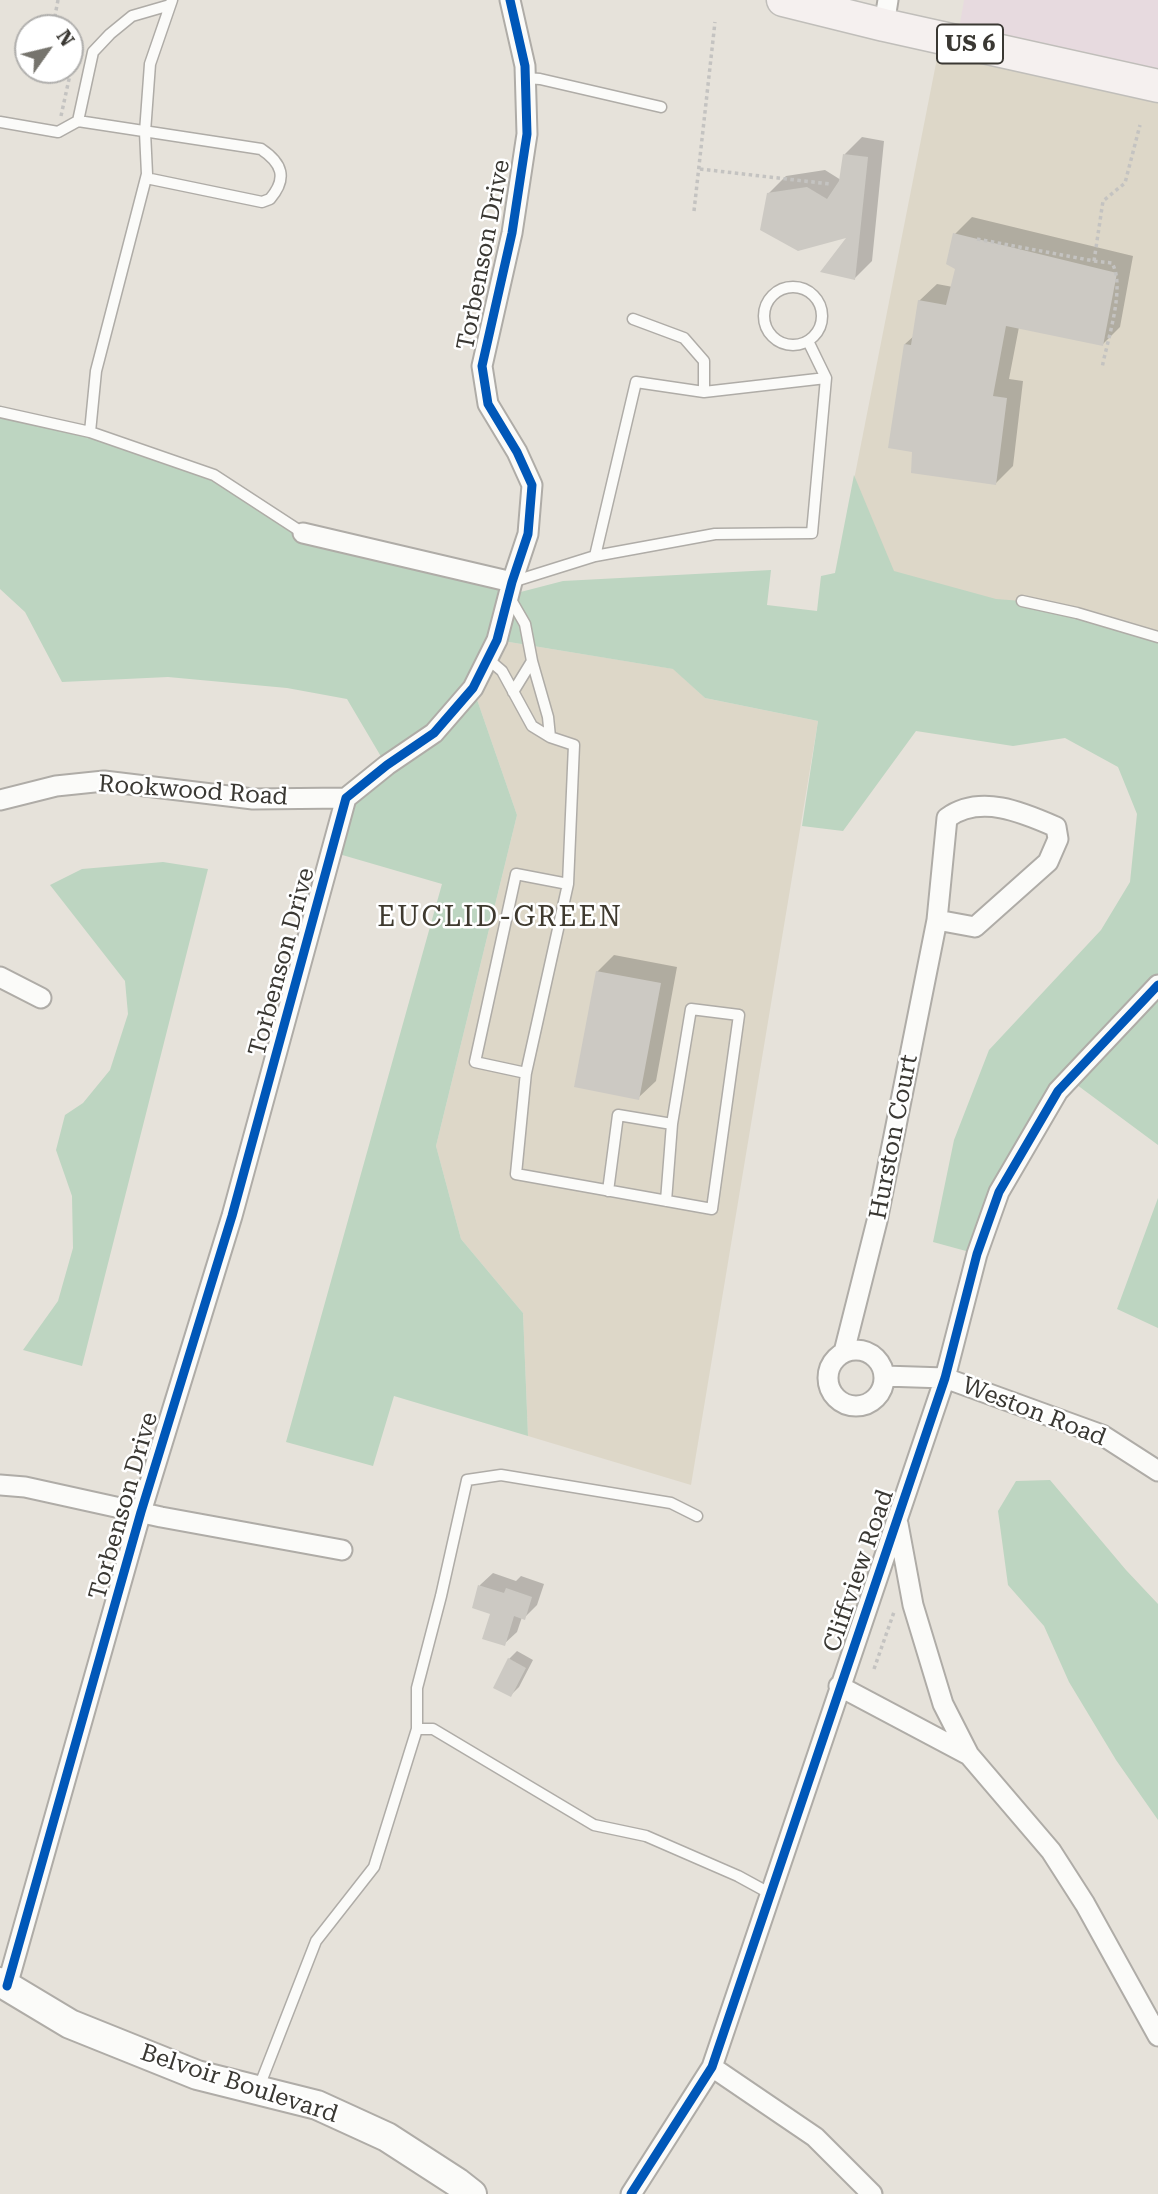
<!DOCTYPE html>
<html>
<head>
<meta charset="utf-8">
<style>
	body { margin:0 }
	#map { position:relative; width:1158px; height:2194px; overflow:hidden; background:#e6e2da; font-family:"Roboto Serif",serif }
	canvas { display:block }
	.north { position:absolute; left:14px; top:14px; width:70px; height:70px; box-sizing:border-box; background:#fff; border:2px solid #b0afad; border-radius:50%; rotate:56deg; font-size:19px; font-weight:700; line-height:28px; text-align:center; color:#3a3833 }
	.north::after { content:''; display:block; margin:auto; width:24px; height:32px; background:#76746d; clip-path:polygon(50% 0,100% 100%,50% 72%,0 100%) }
</style>
</head>
<body>
<div id="map">
<canvas width="1158" height="2194"></canvas>
<div class="north">N</div>
</div>
<script>
const ctx = document.querySelector('canvas').getContext('2d');
ctx.lineJoin = 'round';
function fillPath(path, color) {
  ctx.fillStyle = color;
  ctx.fill(path, 'evenodd');
}
function trace(path, color, width, dash) {
  ctx.strokeStyle = color;
  ctx.lineWidth = width;
  ctx.lineCap = dash ? 'butt' : 'round';
  ctx.setLineDash(dash || []);
  ctx.stroke(path);
}
function label(font, color, halo, rows, align = 'center') {
  ctx.font = font + ' "Roboto Serif",serif';
  ctx.lineWidth = 5;
  ctx.setLineDash([]);
  ctx.textBaseline = 'middle';
  ctx.strokeStyle = halo;
  ctx.fillStyle = color;
  for (const [text, x, y, turn = 0] of rows) {
    ctx.save();
    ctx.translate(x, y);
    ctx.rotate((+turn || 0) * Math.PI / 180);
    ctx.textAlign = isNaN(turn) ? turn : align;
    if (halo) ctx.strokeText(text, 0, 0);
    ctx.fillText(text, 0, 0);
    ctx.restore();
  }
}
const commercial = new Path2D(`
	M964,0H1158V86L957,41Z`);
const education = new Path2D(`
	M941,38L1158,86V694L825,627Z
	M497,640L674,669L705,698L818,721L691,1485L528,1436L523,1313L461,1239L436,1146L517,815L473,688Z`);
const green = new Path2D(`
	M0,412L90,432L214,475L303,533L512,582L509,595L563,581L771,570L767,605L817,611L821,576L835,573L854,475L894,571L996,599L1022,601L1158,637V1145L1069,1079L977,1254L933,1242L954,1140L989,1050L1101,930L1130,882L1137,814L1118,767L1065,738L1013,746L916,731L843,831L802,826L818,721L705,698L673,669L497,640L473,688L517,815L436,1146L461,1239L523,1313L528,1436L394,1396L373,1466L286,1442L442,884L332,852L346,798L386,765L347,699L287,688L168,677L62,682L25,612L0,589Z
	M163,862L208,869L82,1366L23,1350L58,1301L73,1248L72,1196L56,1150L65,1115L83,1103L110,1070L128,1014L125,981L50,885L82,869Z
	M1158,1198V1328L1117,1309Z
	M1050,1480L1126,1570L1158,1604V1820L1116,1760L1069,1682L1044,1626L1008,1585L998,1511L1016,1481Z`);
const shadow = new Path2D(`
	M862,137L884,141L872,261L855,278L851,235L768,194L786,176L825,170L841,180L845,154Z
	M972,217L1133,256L1120,327L1103,344L1019,327L1009,379L1023,381L1013,466L996,483L914,451L905,344L915,335L919,301L937,284L953,287L957,268L955,234Z
	M614,955L677,967L656,1081L638,1098L597,972Z
	M493,1573L516,1581L521,1576L544,1584L537,1605L524,1618L522,1617L517,1632L504,1644L492,1612L474,1607L480,1585Z
	M517,1651L533,1660L519,1687L511,1695L509,1659Z`);
const building = new Path2D(`
	M843,154L868,157L855,280L820,272L846,238L798,251L760,230L767,193L807,187L827,199L839,181Z
	M953,233L1117,273L1103,346L1006,326L993,396L1007,398L996,485L911,473L912,452L888,448L904,344L911,345L918,300L946,305L955,269L946,264Z
	M596,971L661,983L639,1100L574,1087Z
	M478,1585L504,1593L506,1588L532,1597L525,1620L514,1616L505,1646L482,1639L490,1614L472,1608Z
	M508,1658L526,1668L511,1697L493,1688Z`);
const path = new Path2D(`
	M58,0L54,21L63,28
	M61,116L76,47L70,37
	M700,169L830,184
	M694,211L715,22
	M977,239L1094,261L1103,201L1125,183L1140,125
	M1094,261L1112,263C1126,287 1107,341 1102,368
	M874,1669L894,1612`);
const lane = new Path2D(`
	M525,78L540,79L661,107
	M0,122L58,132L78,121
	M146,178L262,202L270,199C288,178 282,163 261,149L78,121L93,52L110,34L132,16L170,5
	M764 316a29 29 0 1 1 58 0a29 29 0 1 1-58 0Z
	M633,319L684,338L704,361V392
	M808,341L826,378
	M0,412L90,432L214,475L303,533
	M90,432L96,371L147,174L145,132L150,64L172,0
	M512,582L595,556L636,382L704,392L826,378L812,533L715,534L595,556
	M510,598L525,624L532,661L548,717L550,737
	M1022,601L1077,613L1158,637
	M488,659L502,671L532,726L550,737L574,745L568,884L526,1073L475,1062L516,874L568,884
	M513,692L532,661
	M526,1072L516,1174L712,1209L739,1015L691,1009L672,1124L618,1115L608,1191
	M666,1201L672,1124
	M417,1729V1688L441,1596L467,1480L501,1475L671,1503L697,1516
	M259,2087L316,1941L374,1867L417,1729H433L594,1825L646,1836L738,1876L771,1894`);
const street = new Path2D(`
	M884,25L888,0
	M303,533L512,582
	M0,800L56,786L104,781L253,799L346,798
	M0,977L41,998
	M828 1378a28 28 0 1 1 56 0a28 28 0 1 1-56 0Z
	M844,1352L877,1221L937,920L947,818C980,794 1022,812 1056,827L1058,839L1048,862L975,927L937,920
	M884,1376L945,1378L1102,1435L1158,1471
	M0,1485L25,1487L161,1517L342,1550
	M898,1524L913,1605L943,1704L969,1755L1051,1851L1085,1904L1158,2036
	M839,1686L969,1755
	M7,1986L141,1512L232,1216L346,798L387,765L434,733L473,688L497,640L512,582L528,534L532,485L517,452L488,404L482,366L512,233L527,134L525,66L510,0
	M712,2067L815,2137L872,2194
	M631,2194L712,2067L945,1378L977,1254L999,1192L1058,1091L1158,985`);
const secondary = new Path2D(`
	M0,1982L70,2024L197,2075L317,2105L387,2137L458,2183L472,2194`);
const primary = new Path2D(`
	M783,0L884,25L1158,86`);
const cycleway = new Path2D(`
	M7,1986L141,1512L232,1216L346,798L387,765L434,733L473,688L497,640L512,582L528,534L532,485L517,452L488,404L482,366L512,233L527,134L525,66L510,0
	M631,2194L712,2067L945,1378L977,1254L999,1192L1058,1091L1158,985`);
const shields = [
	[970,44,66]
];
const shieldNames = [
	["US 6",970,44]
];
const streetNames = [
	["Torbenson Drive",484,255,-79],
	["Rookwood Road",193,791,4],
	["Torbenson Drive",282,962,-75],
	["Hurston Court",894,1137,-79],
	["Weston Road",1034,1412,21],
	["Torbenson Drive",124,1506,-74],
	["Cliffview Road",859,1571,-71],
	["Belvoir Boulevard",239,2084,18]
];
const quarterNames = [
	["EUCLID-GREEN",500,918]
];
fillPath(commercial, '#e7dadf');
fillPath(education, '#ddd7c8');
fillPath(green, '#bdd5c1');
fillPath(shadow, '#0003');
fillPath(building, '#ccc9c3');
trace(lane, '#afaca7', 13);
trace(street, '#afaca7', 23);
trace(secondary, '#afaca7', 32);
trace(primary, '#c0beba', 35);
trace(path, '#c4c3c1', 3.5, [3.5, 3.5]);
trace(lane, '#fbfbf9', 10);
trace(street, '#fbfbf9', 19);
trace(secondary, '#fbfbf9', 28);
trace(primary, '#f5f0ef', 32);
trace(cycleway, '#0057b8', 9);
for (const [x, y, w] of shields) {
  const box = new Path2D();
  box.roundRect(x - w / 2, y - 19.5, w, 39, 5);
  ctx.fillStyle = '#fff';
  ctx.fill(box);
  trace(box, '#3a3833', 2);
}
label('bold 23px', '#3a3833', null, shieldNames);
label('24px', '#3a3833', '#fff', streetNames);
ctx.letterSpacing = '2px';
label('28px', '#3f3a2f', '#fff', quarterNames);
ctx.letterSpacing = '0px';
</script>
</body>
</html>
